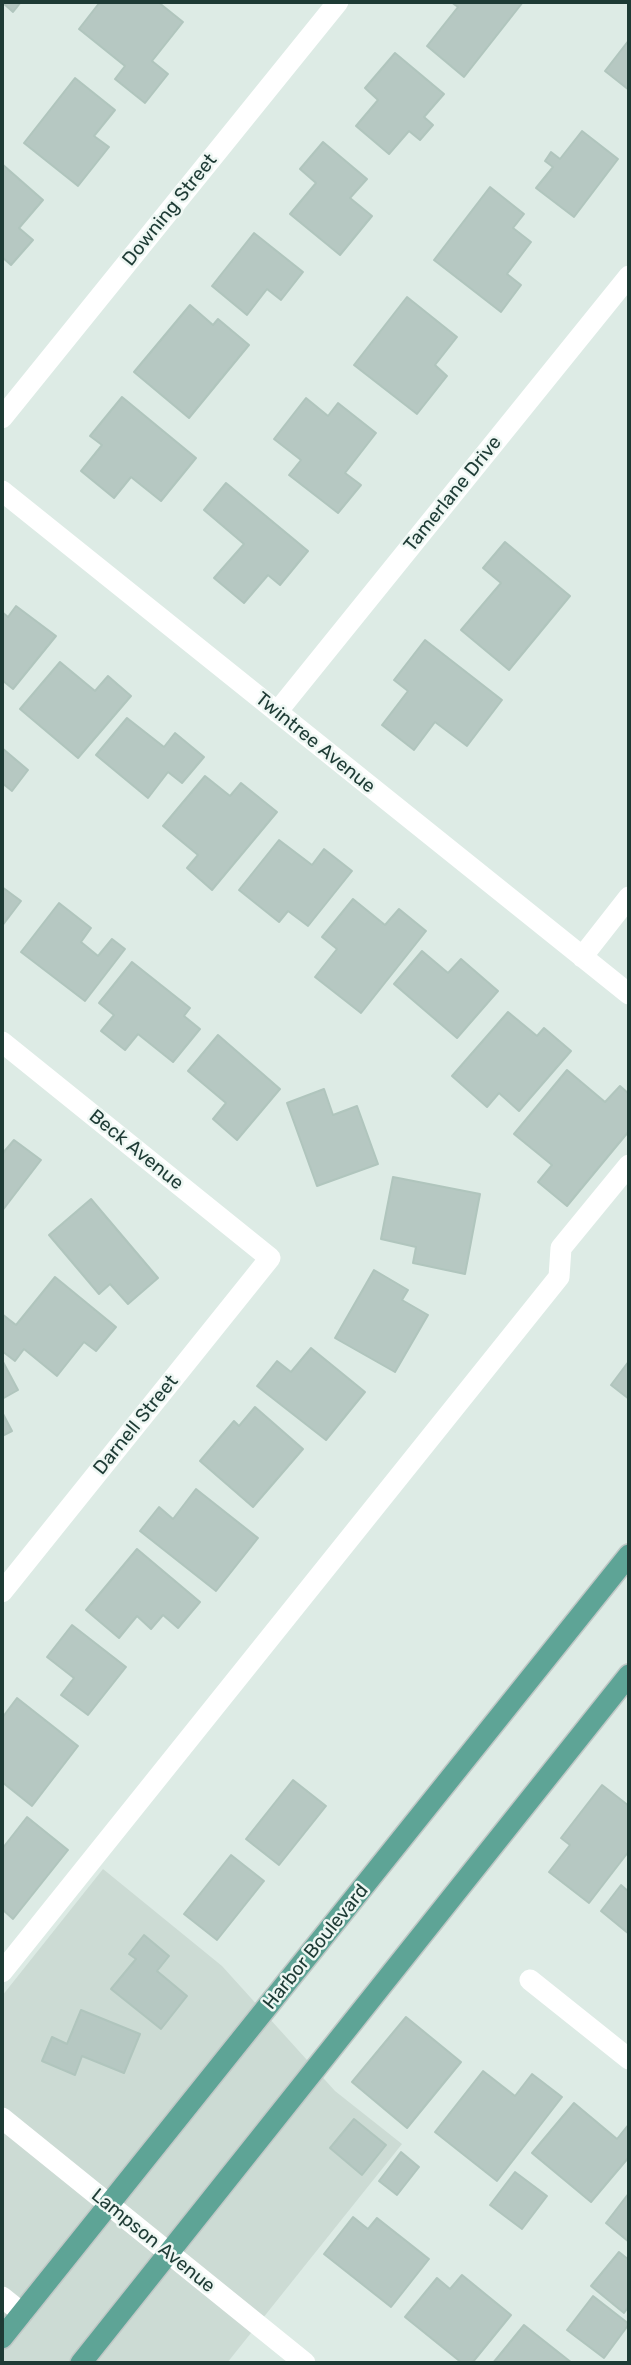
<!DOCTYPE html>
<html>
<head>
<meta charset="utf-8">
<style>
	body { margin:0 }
	#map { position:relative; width:631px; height:2365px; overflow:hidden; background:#ddebe5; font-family:Rubik,sans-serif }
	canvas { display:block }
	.frame { position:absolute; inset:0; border:4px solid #1e3b35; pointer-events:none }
</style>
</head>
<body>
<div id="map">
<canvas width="631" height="2365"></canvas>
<div class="frame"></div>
</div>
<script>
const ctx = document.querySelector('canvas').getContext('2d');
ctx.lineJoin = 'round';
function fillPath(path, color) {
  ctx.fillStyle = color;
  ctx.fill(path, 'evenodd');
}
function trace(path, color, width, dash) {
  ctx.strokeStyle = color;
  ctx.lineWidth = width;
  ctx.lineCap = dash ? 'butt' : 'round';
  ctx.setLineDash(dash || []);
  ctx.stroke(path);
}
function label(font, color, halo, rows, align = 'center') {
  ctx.font = font + ' Rubik,sans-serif';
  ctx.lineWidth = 5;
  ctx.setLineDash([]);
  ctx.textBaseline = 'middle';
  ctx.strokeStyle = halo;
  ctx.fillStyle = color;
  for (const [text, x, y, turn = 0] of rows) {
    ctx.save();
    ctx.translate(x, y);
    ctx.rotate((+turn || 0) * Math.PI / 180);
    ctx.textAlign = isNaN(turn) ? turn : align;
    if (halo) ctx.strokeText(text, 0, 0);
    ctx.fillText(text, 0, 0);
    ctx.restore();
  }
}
const built = new Path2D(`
	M103,1869L222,1966L335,2091L402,2144L227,2363H2V1996Z`);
const building = new Path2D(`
	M2,2H21L13,12Z
	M100,2H158L183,22L152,61L168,74L145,103L115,79L125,66L79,29Z
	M451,2H523L464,77L427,46L458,7Z
	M629,40V90L605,71Z
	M395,53L444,94L424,117L433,125L420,140L409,131L389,154L356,126L378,100L365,88Z
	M75,78L115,110L94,136L109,147L78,186L24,143Z
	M582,131L618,159L574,217L536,188L553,167L545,161L551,152L560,159Z
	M323,142L367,179L350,198L372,216L340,255L290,214L316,183L300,169Z
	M2,164L43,200L19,228L33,240L11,265L2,257Z
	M490,187L524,214L513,228L531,242L507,274L521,285L501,312L434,260Z
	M254,233L303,272L281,300L267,289L247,315L212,286Z
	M407,297L457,337L435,365L447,376L417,414L354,365Z
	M190,305L213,325L218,319L249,345L189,418L134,372Z
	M122,397L196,458L161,501L131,477L114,498L81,471L102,445L90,436Z
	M306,398L328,416L338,403L376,433L345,473L361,485L338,513L289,475L301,460L274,439Z
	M226,483L308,551L280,585L268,575L244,603L214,578L244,544L204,510Z
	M505,542L570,596L509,670L461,630L501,583L483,568Z
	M16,606L56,636L13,689L2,680V612L8,617Z
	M425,640L502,700L467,746L435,722L414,750L382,725L408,691L394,680Z
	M60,662L95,691L108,676L131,696L78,758L20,709Z
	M127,718L164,747L175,733L204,757L182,783L168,772L148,798L96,755Z
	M2,748L28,770L12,791L2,783Z
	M205,776L230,796L241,783L277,812L212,890L187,868L198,855L163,826Z
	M279,840L312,865L324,849L352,871L308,926L288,911L279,922L239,890Z
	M2,887L21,901L2,926Z
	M353,899L385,925L399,909L426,931L361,1013L315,977L337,949L322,937Z
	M59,903L91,928L81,942L98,956L112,939L125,949L85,1001L21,952Z
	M422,951L448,973L461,959L498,991L457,1038L394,984Z
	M132,962L190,1008L184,1016L200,1029L173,1062L138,1034L125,1050L101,1031L114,1015L99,1003Z
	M508,1012L537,1036L544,1028L571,1051L519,1111L499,1093L487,1107L452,1076Z
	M218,1035L280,1089L237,1140L213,1119L226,1103L188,1071Z
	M567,1070L605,1102L620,1086L629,1094V1131L567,1206L538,1182L552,1165L514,1134Z
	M324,1089L333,1115L357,1106L378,1164L317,1186L287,1103Z
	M14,1140L41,1160L2,1211V1154Z
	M393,1177L480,1194L465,1274L413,1263L416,1247L381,1239Z
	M91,1199L158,1278L128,1304L110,1284L99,1294L49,1235Z
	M374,1270L408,1290L402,1300L428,1315L395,1372L335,1338Z
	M55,1277L116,1327L96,1351L84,1342L57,1376L24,1349L15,1361L2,1351V1314L16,1325Z
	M311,1348L365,1392L326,1440L257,1386L277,1361L291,1372Z
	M2,1360L18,1390L2,1399Z
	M629,1361V1399L611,1385Z
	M255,1407L303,1449L253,1507L200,1461L234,1421L239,1426Z
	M2,1412L12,1431L2,1436Z
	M196,1489L258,1538L216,1591L140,1531L159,1507L173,1519Z
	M137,1549L200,1602L178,1628L163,1615L151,1629L137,1616L119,1638L86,1610Z
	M72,1625L126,1667L88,1715L61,1695L74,1678L47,1657Z
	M17,1698L78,1746L32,1806L2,1782V1718Z
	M293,1780L326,1806L279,1865L246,1839Z
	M602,1785L629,1806V1851L589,1903L549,1872L570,1845L561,1838Z
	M27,1817L68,1850L13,1919L2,1909V1849Z
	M231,1855L264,1881L217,1940L184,1914Z
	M621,1885L629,1892V1934L601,1911Z
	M144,1935L169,1956L157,1971L187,1996L161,2029L111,1989L136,1959L129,1954Z
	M81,2010L140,2034L124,2073L82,2056L75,2075L42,2061L52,2037L67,2044Z
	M406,2017L461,2062L407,2128L352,2082Z
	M483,2071L515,2096L532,2074L562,2097L497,2181L435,2132Z
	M574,2103L617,2139L629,2124V2157L591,2202L532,2153Z
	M354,2119L386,2145L362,2175L330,2148Z
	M401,2152L419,2167L397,2195L379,2181Z
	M515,2172L547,2196L522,2229L490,2205Z
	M629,2193V2242L606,2223Z
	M353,2217L368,2229L377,2218L429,2259L391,2307L324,2254Z
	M619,2252L629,2260V2306L624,2313L591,2286Z
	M462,2275L511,2315L472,2363H462L405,2317L437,2278L450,2289Z
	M593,2296L629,2324L604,2358L567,2330Z
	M524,2325L572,2363H493Z`);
const minor = new Path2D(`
	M2,418L338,2
	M2,491L629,994
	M277,712L629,276
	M582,957L629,897
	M2,1042L270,1258L2,1592
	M2,1972L559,1277L561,1248L629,1165
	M530,1980L629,2059
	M2,2118L305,2363
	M2,2297L22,2313`);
const major = new Path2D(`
	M2,2338L629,1555
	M81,2363L629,1675`);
const streetNames = [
	["Downing Street",170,210,-51],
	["Tamerlane Drive",453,494,-51],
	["Twintree Avenue",315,743,39],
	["Beck Avenue",136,1150,39],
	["Darnell Street",136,1425,-51],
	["Harbor Boulevard",316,1947,-51],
	["Lampson Avenue",153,2241,39]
];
fillPath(built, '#ccdbd4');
fillPath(building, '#b6c8c2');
trace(building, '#b0c5bd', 2);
trace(major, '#c0c8c6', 24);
trace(minor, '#fff', 21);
trace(major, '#5ea496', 21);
label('19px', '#1e3b35', '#eef7f3', streetNames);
</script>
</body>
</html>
